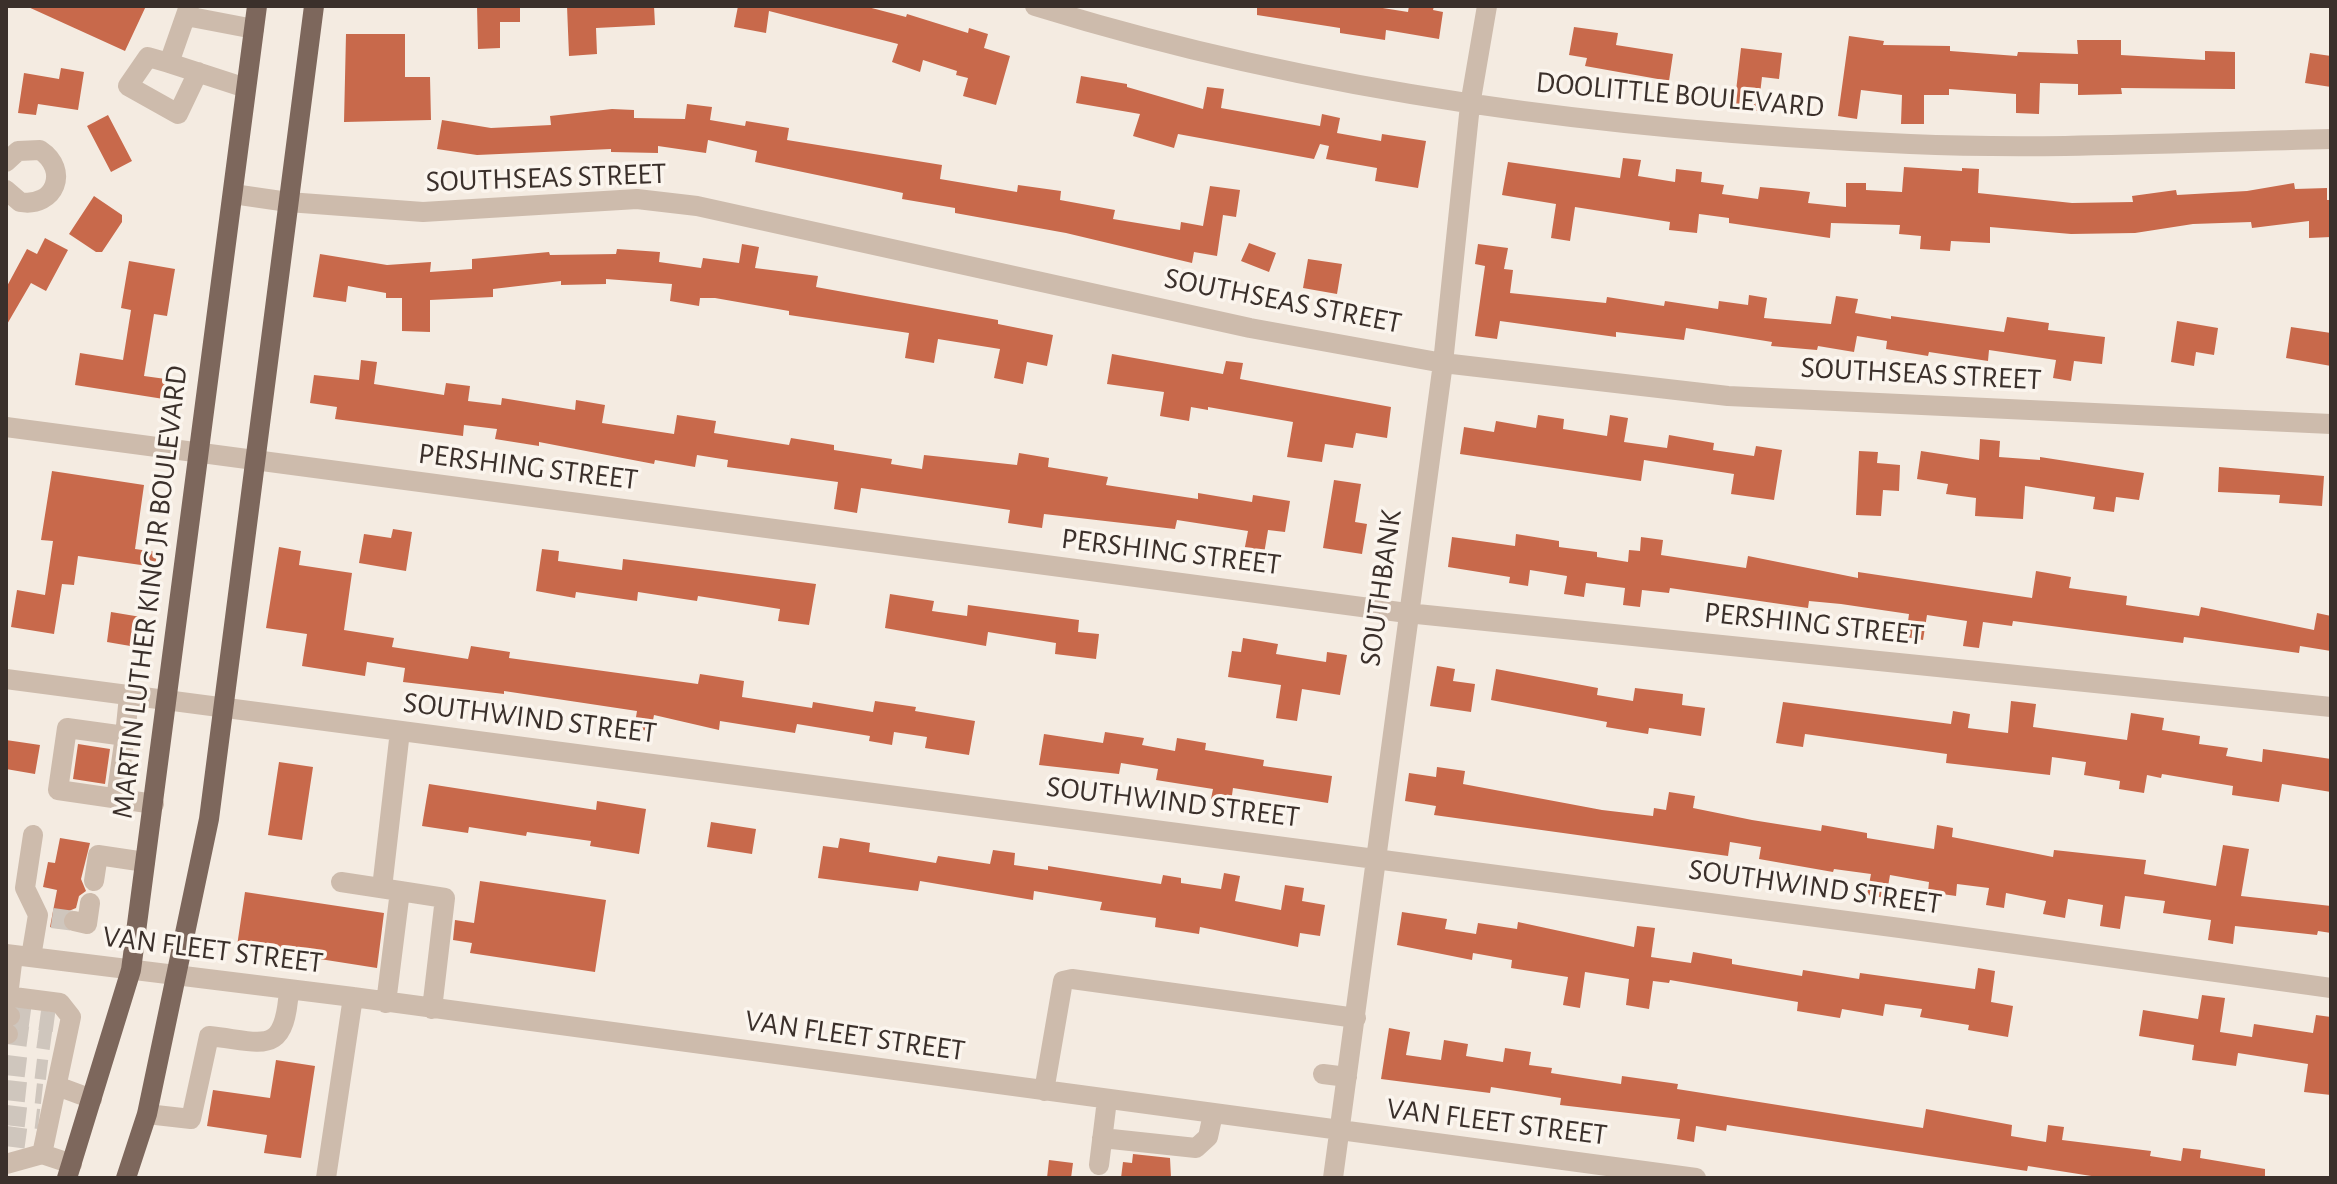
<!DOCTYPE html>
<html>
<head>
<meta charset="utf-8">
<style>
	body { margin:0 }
	#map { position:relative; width:2337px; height:1184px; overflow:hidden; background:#f4ebe1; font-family:"Alegreya Sans",sans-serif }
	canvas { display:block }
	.frame { position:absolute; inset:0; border:8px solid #3b302b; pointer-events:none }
</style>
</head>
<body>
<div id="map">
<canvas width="2337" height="1184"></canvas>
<div class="frame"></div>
</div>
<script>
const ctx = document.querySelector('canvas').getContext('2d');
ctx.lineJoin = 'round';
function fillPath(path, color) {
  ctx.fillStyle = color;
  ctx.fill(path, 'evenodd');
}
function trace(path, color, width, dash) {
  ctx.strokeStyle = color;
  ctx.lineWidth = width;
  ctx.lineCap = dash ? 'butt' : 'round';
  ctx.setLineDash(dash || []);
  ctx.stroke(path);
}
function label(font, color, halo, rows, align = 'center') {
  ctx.font = font + ' "Alegreya Sans",sans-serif';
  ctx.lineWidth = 7;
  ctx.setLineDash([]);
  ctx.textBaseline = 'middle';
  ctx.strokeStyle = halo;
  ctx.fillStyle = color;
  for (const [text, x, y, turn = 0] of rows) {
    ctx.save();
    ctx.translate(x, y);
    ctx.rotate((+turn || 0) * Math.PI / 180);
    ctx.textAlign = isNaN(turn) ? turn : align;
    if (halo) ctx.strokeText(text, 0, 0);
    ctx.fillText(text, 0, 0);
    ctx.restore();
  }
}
const building = new Path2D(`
	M26,6H146L125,51Z
	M477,6H520V22H500V48L478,49Z
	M567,6H654L655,25L596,28L597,54L569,56Z
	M738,6H864L906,17L907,14L968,33L969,28L988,34L984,48L1010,56L996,105L963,96L968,78L956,75L957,71L923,60L920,72L892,62L898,44L769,11L766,33L734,27Z
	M1257,6H1370L1408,12L1409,6H1434L1433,10L1443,12L1439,39L1386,30L1385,40L1340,33V28L1257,15Z
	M1574,27L1618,33L1616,45L1673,54L1669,81L1585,66L1587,58L1569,55Z
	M346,34H405V77H430L431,120L344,122Z
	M1849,36L1884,41L1883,45L1950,46V51L2017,56L2018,52L2078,54L2077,40H2121V55L2205,60V51L2235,52V89L2121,88L2122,94L2078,95V84L2040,83L2039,114L2016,113V94L1949,89V95H1924V124H1901L1902,95L1861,90L1857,119L1838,116Z
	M1741,48L1782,53L1779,79L1762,77L1758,111L1734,108Z
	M2310,53L2331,56V87L2305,83Z
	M61,68L84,72L78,110L38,104L36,115L18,113L24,73L59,79Z
	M1081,76L1127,84V87L1203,109L1207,87L1224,89L1221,108L1320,126L1322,114L1340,118L1337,133L1381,141L1382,134L1426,141L1418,188L1375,181L1377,168L1326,159L1329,146L1320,144L1314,159L1178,134L1174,148L1133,136L1140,114L1076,103Z
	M687,104L712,107L710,120L745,126L746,121L789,128L787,140L942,165L940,179L1017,192L1018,185L1061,191L1060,200L1115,210L1113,219L1180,230L1181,222L1203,226L1210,186L1240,190L1236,217L1223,215L1217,256L1194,252L1192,263L1066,233L955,213V208L902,199L903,193L755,162L757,151L708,140L706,153L658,146V153L611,152V149L477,155L437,149L442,120L491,128L551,125L550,116L612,109L634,110V118L685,119Z
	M108,115L132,161L111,172L87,126Z
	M1623,158L1641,160L1638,176L1675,182L1676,169L1702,172L1701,182L1724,185L1722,194L1758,199L1760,187L1793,190L1810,192L1808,203L1846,207V183H1866V190L1902,192L1904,167L1962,171V168L1979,169L1978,193L2072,203L2133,202L2132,196L2176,190L2177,195L2247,191L2294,183L2295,189L2327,188V200H2331V237L2309,238V221L2252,228L2251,222L2193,224L2135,233L2071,234L1990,227V243L1951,241L1950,251L1920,249L1921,236L1899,234L1900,225L1831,223L1830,238L1729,223V218L1699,214L1697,233L1669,230L1670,222L1575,207L1570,241L1551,238L1556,204L1502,195L1508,162L1620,178Z
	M94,196L122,215V222L102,252H96L69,234Z
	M45,238L68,250L46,291L31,283L6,326V288L27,249L37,254Z
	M1249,243L1276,253L1269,272L1241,261Z
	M742,244L759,247L755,268L818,276L816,287L998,320V324L1053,335L1047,366L1027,362L1023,384L994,378L1000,349L938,339L934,363L905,358L909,333L789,315V311L715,298H700L699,306L670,301L672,284L606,279V284L561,285V281L493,289V297L430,300V332L402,331V298H386V293L348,286L346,302L313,297L320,254L387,265L431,262L430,272L472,269V259L549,252L550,255L616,254L617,249L660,252L659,262L701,268L703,258L739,263Z
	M1478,244L1508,248L1504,269L1513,270L1510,293L1606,303L1607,297L1664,306L1665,301L1718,309L1719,301L1748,305L1749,295L1767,298L1764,318L1831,324L1836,296L1858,299L1855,313L1891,319V316L2004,332L2007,317L2049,323L2048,330L2105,337L2102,364L2074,361L2071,381L2053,378L2056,360L1989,350L1988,361L1929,352L1928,356L1886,349L1887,341L1857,336L1854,352L1818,346L1817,350L1771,346L1772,342L1686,328L1684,340L1616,332V337L1500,321L1497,339L1475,336L1485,266L1475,264Z
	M1308,259L1342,264L1337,294L1303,288Z
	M129,261L175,269L167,316L154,314L144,376L173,380L170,400L75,385L80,353L123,360L131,310L121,308Z
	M2177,321L2218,328L2214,355L2196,352L2194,366L2171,362Z
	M2291,327L2331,333V366L2286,358Z
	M1112,354L1223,374L1226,361L1243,363L1240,379L1391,407L1387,438L1356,433L1353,448L1325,444L1322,462L1287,457L1293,422L1208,407V410L1191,407L1189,421L1160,416L1164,392L1107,384Z
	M361,360L377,362L374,384L444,395L446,383L470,386L468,401L501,405L502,398L575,410L576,400L605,405L602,423L674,434L677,415L716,421L714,433L789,445L791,438L834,445V450L892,459L891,464L922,469L924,455L1017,465L1019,453L1049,458L1048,467L1108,477L1106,485L1198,499V493L1252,502L1253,495L1290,501L1285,532L1268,530L1263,560L1243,557L1248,531L1177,520L1175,529L1044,514L1042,528L1008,523L1010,510L861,488L857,513L834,509L838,482L727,467L728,460L697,455L695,467L655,460L654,464L539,442V446L495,439L497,429L464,425L463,436L335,419L337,407L310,403L314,375L359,380Z
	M1538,415L1564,419L1563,429L1607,436L1610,415L1628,418L1624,442L1667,448L1669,435L1714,443L1713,450L1754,456L1756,446L1782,450L1774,500L1731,494L1734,474L1644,460L1641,481L1460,454L1464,427L1494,432L1496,421L1536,428Z
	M1980,439L2000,441L1999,457L2040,460V457L2144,473L2139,500L2116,497L2114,512L2093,509L2095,497L2025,486L2023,519L1975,516L1976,498L1946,494L1948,484L1917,479L1921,451L1979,460Z
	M1859,451L1878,452L1877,463L1900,465L1899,491L1883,490L1881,516L1856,515Z
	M2219,467L2324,476L2322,506L2279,503L2280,495L2218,492Z
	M52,471L144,485L135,549L157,552L155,567L78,556L74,585L62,584L54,634L11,627L17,590L45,595L53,541L41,540Z
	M1334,480L1361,484L1355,522L1367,524L1362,554L1323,548Z
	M393,529L412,532L406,571L359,563L364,534L391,538Z
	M1516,534L1559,541V547L1597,552V557L1628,562L1629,550L1640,551L1641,537L1663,540L1661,555L1746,568L1748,556L1858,578V572L2032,598L2036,571L2071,577L2069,588L2127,596L2126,605L2199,616L2201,607L2314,630L2317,613L2331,616V651L2300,646L2299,653L2184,637L2183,643L2013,621L2012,626L1983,622L1979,648L1963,646L1967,621L1927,615L1923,640L1906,637L1909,614L1841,604L1809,601L1808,608L1670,588L1669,593L1642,590L1640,607L1623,605L1625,588L1586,583L1584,597L1564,594L1567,576L1530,570L1528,586L1509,583L1510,577L1448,567L1452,537L1515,546Z
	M279,547L301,551L299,565L352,573L344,630L394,638L392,647L468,659L471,646L510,652L509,658L698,684L700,674L744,681L742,697L812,708L813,702L873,712L875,701L916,707L915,711L975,721L969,755L925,748L927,737L894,732L892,745L869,741L870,736L797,724L795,733L720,721L719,730L654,715L651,731L634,729L637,711L504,691V694L403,682L405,668L367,662L365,676L302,666L307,634L266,628Z
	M542,549L559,551L558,561L622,570L623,559L816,584L809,625L778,621L780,609L698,596L697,601L638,592L637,601L576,592L575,598L536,591Z
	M890,594L934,601L932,611L967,616L968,605L1079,620L1078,632L1099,634L1096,659L1055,654L1056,643L988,632L986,646L885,628Z
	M111,612L147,618L142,648L107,642Z
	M1243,638L1278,644L1276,654L1326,662L1327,652L1347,655L1340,695L1302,689L1297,721L1276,718L1281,685L1228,677L1232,651L1241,652Z
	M1437,666L1455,669L1453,681L1475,684L1471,712L1430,706Z
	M1496,669L1598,688L1597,695L1633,701L1635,688L1683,694L1682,705L1705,708L1701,736L1649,728L1648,734L1606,727L1607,722L1491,700Z
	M2011,701L2036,704L2033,727L2127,740L2131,713L2164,718L2162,730L2200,736L2199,744L2228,748L2226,756L2262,762L2263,749L2331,759V792L2282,784L2279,802L2232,795L2233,786L2162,774L2161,778L2147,775L2144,793L2119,789L2120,781L2084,775L2086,762L2052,757L2050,775L1946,763L1947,754L1805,734L1803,747L1776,743L1783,702L1951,724L1953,711L1970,714L1968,728L2008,733Z
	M1105,732L1144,738L1142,745L1175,751L1177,738L1206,743L1205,750L1264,760L1263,766L1332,776L1328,803L1233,788L1231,802L1211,799L1213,789L1156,780L1158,769L1121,763L1119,774L1039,765L1044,734L1103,743Z
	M6,740L40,745L35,774L6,769Z
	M78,744L110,749L105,784L73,779Z
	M279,762L313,767L302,840L268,835Z
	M1437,767L1465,771L1463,784L1602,810L1653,816L1654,808L1666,810L1669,792L1695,796L1693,808L1752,820L1821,831L1822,825L1867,833V838L1934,849L1937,825L1953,828L1952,837L2053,857L2054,850L2146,860L2144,874L2216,886L2223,845L2249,849L2241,896L2331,906V933L2318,931L2317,935L2235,926L2233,944L2208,940L2211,920L2163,913L2165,901L2125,896L2120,929L2100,926L2103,905L2068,899L2065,918L2043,914L2046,901L2006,893L2004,908L1986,905L1989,888L1957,884L1956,896L1928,892L1929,882L1890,875L1886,898L1867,895L1871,874L1834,869L1833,872L1759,859L1761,847L1730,842L1728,856L1434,815L1436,806L1405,801L1409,773L1436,777Z
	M429,784L596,810L597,801L646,809L639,854L590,846L591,841L527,832L526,836L469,827L468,833L422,826Z
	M711,822L756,829L752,854L707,847Z
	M60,838L90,843L81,879L86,891L79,896L76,908L64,913L61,919L64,929L50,927L57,890L43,887L48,862L55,863Z
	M840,838L870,843L869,852L936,863L938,856L990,864L993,850L1015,853L1014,865L1048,870V866L1161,884L1163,875L1181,878V883L1221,889L1224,873L1240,876L1235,901L1281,910L1285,885L1304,888L1302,901L1325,905L1320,936L1300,933L1298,947L1200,927L1199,934L1155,927L1156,918L1100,910L1102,902L1034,891L1033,900L920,881L918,891L818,878L823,846L838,848Z
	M480,881L606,900L595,972L470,953L472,943L453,940L455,920L474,923Z
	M245,892L384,913L377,968L237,946Z
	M1402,912L1447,919L1445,929L1476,934L1478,923L1517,929L1518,922L1634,947L1637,926L1655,928L1651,957L1691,963L1693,952L1732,959V964L1802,976L1803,970L1859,979L1860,973L1975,989L1978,968L1995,971L1991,1002L2013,1006L2008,1037L1968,1030L1969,1025L1920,1017L1922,1009L1885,1004L1883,1016L1842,1009L1840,1018L1797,1011L1798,1002L1670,980L1669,983L1653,981L1649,1009L1626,1005L1629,979L1585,972L1580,1008L1563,1005L1568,977L1511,968L1512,960L1473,953L1472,960L1397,945Z
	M2202,995L2225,998L2220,1032L2252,1037L2254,1024L2313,1033L2316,1015L2331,1017V1095L2304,1092L2308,1064L2238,1053L2236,1066L2192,1060L2194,1045L2139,1036L2143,1010L2198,1019Z
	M1389,1028L1410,1032L1406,1055L1441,1060L1444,1040L1468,1044L1466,1056L1503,1062L1505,1048L1531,1052L1529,1065L1552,1068L1551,1073L1621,1084L1622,1076L1678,1084L1677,1089L1923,1128L1926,1109L2012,1125L2011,1136L2046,1142L2048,1125L2064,1127L2062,1140L2151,1151L2150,1156L2181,1161L2183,1148L2201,1150L2200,1158L2265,1169V1178H2104L2028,1166L2027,1171L1727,1125L1726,1131L1696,1126L1694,1142L1677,1139L1680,1119L1560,1105L1561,1098L1491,1087L1490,1093L1381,1079Z
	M276,1060L315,1066L301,1158L264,1153L267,1135L207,1126L213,1090L270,1098Z
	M1133,1154L1170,1158L1171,1178H1121L1123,1162L1132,1163Z
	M1049,1160L1073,1163L1071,1178H1047Z`);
const minorTunnel = new Path2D(`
	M52,918L74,921
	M10,1016L54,1022
	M8,1034L51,1040
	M6,1065L47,1070
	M6,1090L42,1094
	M6,1115L39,1119
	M6,1136L36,1140`);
const minor = new Path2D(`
	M189,6L169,63L246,88
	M1035,6C1319,94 1614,131 1910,144C2050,150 2191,142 2331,139
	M186,16L254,29
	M169,63L148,57L128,86L178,114L198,72
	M6,162L18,151L40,150C70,170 55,208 20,202L6,190
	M233,194L288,202L423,212L637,199L697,206L1250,328L1443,363L1728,396L2331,424
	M6,427L1407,613L2331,707
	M6,679L1900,928L2331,988
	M125,736L129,696
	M116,799L125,736L67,728L58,790L154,804
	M94,881L98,855L145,862
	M341,882L400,891L386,1003
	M382,888L400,731
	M400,891L445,898L432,1009
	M74,921L87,924L90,903
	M6,954L353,997L1696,1178
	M31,957L38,915L25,888L33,835
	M6,996L60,1003L71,1017L42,1154L72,1164
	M8,996L13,955
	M6,1015L10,1016
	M6,1034H8
	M1323,1074L1347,1077
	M57,1086L92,1099
	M1044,1091L1063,981L1072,979L1356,1018
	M147,1114L191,1119L209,1036C265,1042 284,1057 289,990
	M1102,1138L1196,1148L1208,1137L1213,1114
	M6,1164L42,1154
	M1099,1165L1107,1100
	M326,1178L353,997
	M1333,1178L1443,363L1470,105L1487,6`);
const major = new Path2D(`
	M67,1178L131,970L257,6
	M126,1178L147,1114L209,819L314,6`);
const streetNames = [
	["DOOLITTLE BOULEVARD",1680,95,5],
	["SOUTHSEAS STREET",546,178,-2],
	["SOUTHSEAS STREET",1283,301,11],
	["SOUTHSEAS STREET",1921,374,3],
	["PERSHING STREET",528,467,7],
	["PERSHING STREET",1171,552,7],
	["SOUTHBANK",1381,588,-82],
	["MARTIN LUTHER KING JR BOULEVARD",150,592,-83],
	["PERSHING STREET",1814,624,6],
	["SOUTHWIND STREET",530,718,7],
	["SOUTHWIND STREET",1173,802,7],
	["SOUTHWIND STREET",1815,887,8],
	["VAN FLEET STREET",213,950,7],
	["VAN FLEET STREET",855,1036,8],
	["VAN FLEET STREET",1497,1122,7]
];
fillPath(building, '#c8694b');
trace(minorTunnel, '#cfc6bd', 20, [20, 10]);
trace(minor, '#cdbbac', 20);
trace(major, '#7d675c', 20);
label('30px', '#3b302b', '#fbf5ee', streetNames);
</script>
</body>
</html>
